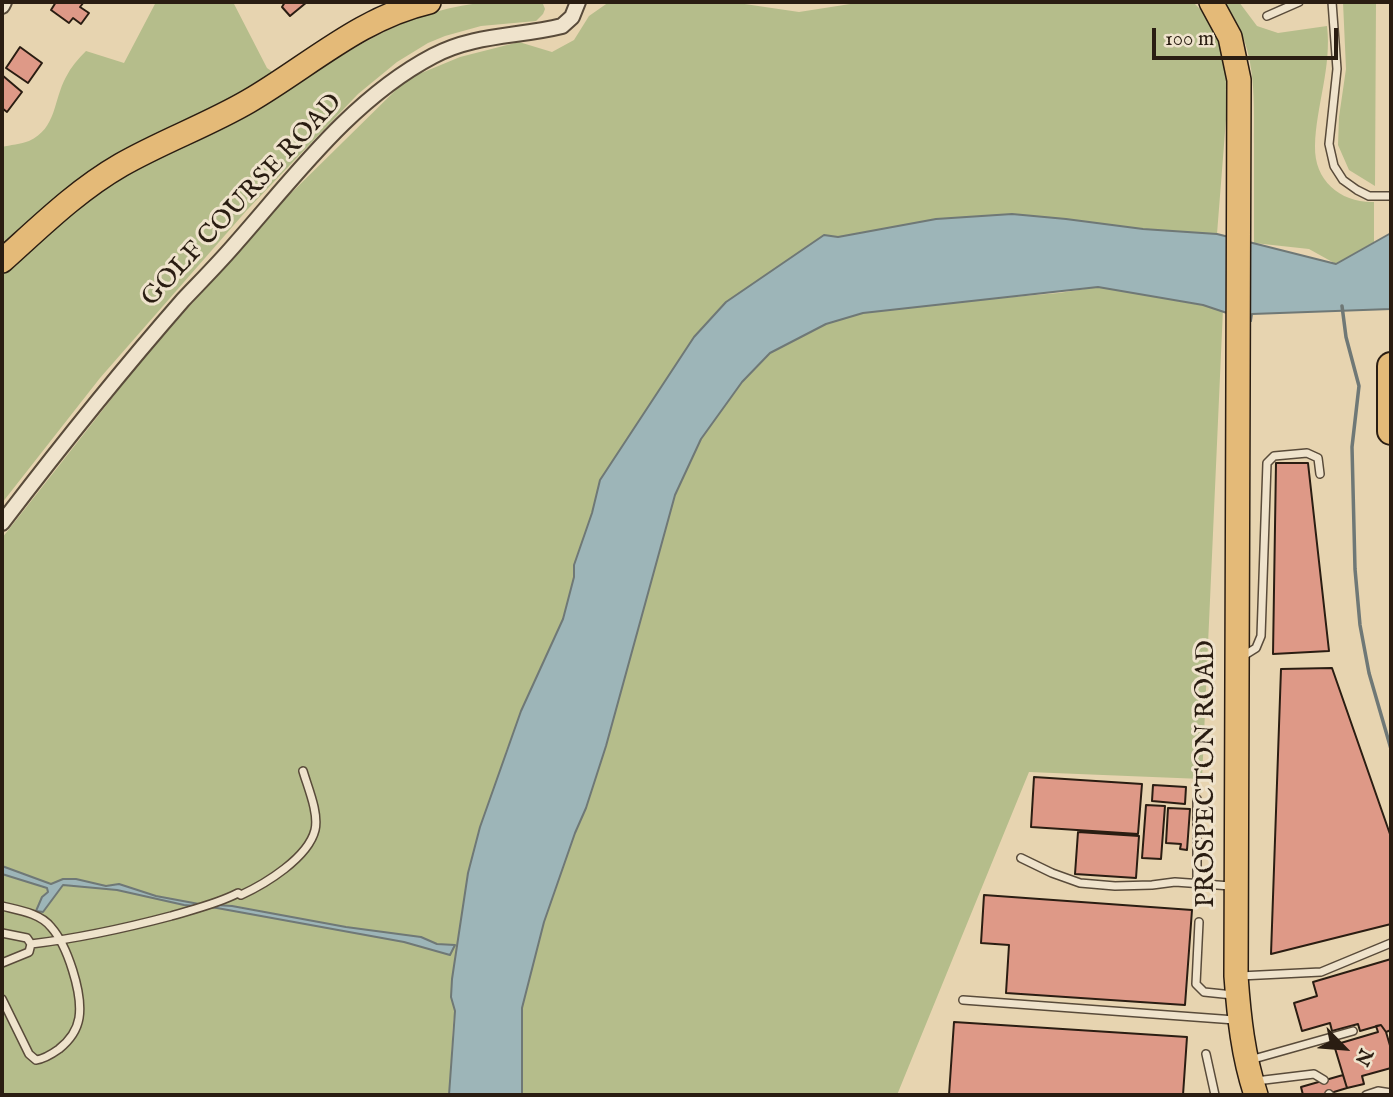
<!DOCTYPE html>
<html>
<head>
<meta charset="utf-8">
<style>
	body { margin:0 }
	#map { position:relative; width:1393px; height:1097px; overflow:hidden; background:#e7d4b0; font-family:"IM FELL English",serif }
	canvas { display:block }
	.frame { position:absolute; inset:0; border:4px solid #2a1d12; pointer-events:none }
	.north { position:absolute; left:1309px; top:1013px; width:70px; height:70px; -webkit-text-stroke:5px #efe3cc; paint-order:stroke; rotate:115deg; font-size:19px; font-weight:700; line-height:28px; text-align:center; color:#2a1d12 }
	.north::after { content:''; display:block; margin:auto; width:24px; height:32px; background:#2a1d12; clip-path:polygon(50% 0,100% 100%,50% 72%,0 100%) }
	.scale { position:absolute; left:1152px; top:28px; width:186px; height:32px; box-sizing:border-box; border:4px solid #2a1d12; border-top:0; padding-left:9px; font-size:21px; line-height:24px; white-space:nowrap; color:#2a1d12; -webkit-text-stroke:5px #efe3cc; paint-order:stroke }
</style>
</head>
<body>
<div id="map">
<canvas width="1393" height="1097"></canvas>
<div class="frame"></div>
<div class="north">N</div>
<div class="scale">100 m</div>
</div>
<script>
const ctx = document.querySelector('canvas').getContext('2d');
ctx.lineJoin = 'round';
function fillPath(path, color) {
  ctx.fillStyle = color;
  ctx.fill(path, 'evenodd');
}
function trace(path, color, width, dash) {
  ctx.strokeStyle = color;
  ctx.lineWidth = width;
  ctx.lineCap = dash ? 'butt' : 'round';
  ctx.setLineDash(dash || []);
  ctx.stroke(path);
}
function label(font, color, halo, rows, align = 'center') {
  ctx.font = font + ' "IM FELL English",serif';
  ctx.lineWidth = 6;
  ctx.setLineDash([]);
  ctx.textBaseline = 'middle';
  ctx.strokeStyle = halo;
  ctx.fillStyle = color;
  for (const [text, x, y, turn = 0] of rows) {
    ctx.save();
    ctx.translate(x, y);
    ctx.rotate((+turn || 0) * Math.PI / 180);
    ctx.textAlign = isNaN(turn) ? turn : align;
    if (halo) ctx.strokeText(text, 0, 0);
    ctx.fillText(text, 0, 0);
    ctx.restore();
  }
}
const green = new Path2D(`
	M156,2H233L267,68L294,87C356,45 412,8 490,2C506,1 522,2 538,2L543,4L545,9L543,14L536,21L481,26L445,36L428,43L397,62L358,94L247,210L100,378L2,503V147C10,145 21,144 29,141C57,128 53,101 66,77C71,67 78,59 86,51L124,63Z
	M609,2H731L799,12L863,2H1193L1203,12L1218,36L1229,81L1217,234L1143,229L1066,219L829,239L583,547L563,619L506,751L471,891L453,1024L449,1095H2V538L142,360L280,204L407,79L460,57L519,42L552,52L574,40L589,16Z
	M1224,2H1239L1257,26L1278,33L1327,26C1332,67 1316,106 1315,146C1314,181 1341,203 1374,202V242L1336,264L1309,249L1254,243C1254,211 1254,178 1254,146C1254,92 1257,47 1224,2Z
	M1343,2H1376L1375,186L1349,170L1338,145L1339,117L1346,69Z
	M1098,287L1223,309L1202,779L1029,772L897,1095H519L518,993L629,624L686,457L723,401L770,353L819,325L863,313L896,307L1059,293Z`);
const water = new Path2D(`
	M1012,214L1066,219L1143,229L1217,234L1336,264L1391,233V309L1252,314L1251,321L1203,305L1098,287L863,313L826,324L770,353L742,382L701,439L675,495L606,746L586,808L575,833L544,922L522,1008V1095H449L455,1011L451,997L452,979L468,873L480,827L521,711L563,619L574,577V565L592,513L600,480L694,337L726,302L824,235L838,237L936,219Z
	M2,866L51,884L63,879H76L106,886L119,884L156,896L199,904L232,906L346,927L421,937L437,944L455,945L450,955L404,942L217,908L184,905L117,890L63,885L43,912L36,911L42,897L48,892L47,888L2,874Z`);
const stream = new Path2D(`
	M1342,306L1346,337L1359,386L1352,447L1355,569L1360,625L1369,673L1391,749`);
const building = new Path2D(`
	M56,2H84L80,7L89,13L81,24L73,18L69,23L51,10Z
	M285,2H307L290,16L282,7Z
	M20,47L42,63L28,83L6,68Z
	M2,75L22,92L7,112L2,108Z
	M1276,463H1308L1329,651L1273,654Z
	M1332,668L1391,837V924L1271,954L1281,669Z
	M1034,777L1142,784L1138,834L1031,827Z
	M1153,785L1186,787L1185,804L1152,801Z
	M1146,805L1165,806L1161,859L1142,858Z
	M1168,808L1190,809L1187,850L1180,849L1181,844L1166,843Z
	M1078,832L1139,836L1136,878L1075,874Z
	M984,895L1192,910L1185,1005L1006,993L1009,945L981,943Z
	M1391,959V1030L1386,1032L1381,1025L1360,1031L1358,1024L1332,1031L1330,1023L1302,1031L1294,1003L1317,996L1313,982Z
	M954,1022L1187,1037L1183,1095H949Z
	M1381,1025L1386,1032L1391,1049V1068L1362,1076L1364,1084L1347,1088L1334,1045L1378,1032L1376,1026Z
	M1343,1075L1347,1088L1324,1095H1303L1301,1087Z`);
const service = new Path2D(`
	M1332,2L1337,69L1329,144L1334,166L1343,180L1357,190L1369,196H1391
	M1267,16L1299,2
	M1240,658L1256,648L1261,636L1267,463L1274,456L1307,453L1318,458L1320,474
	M1021,858L1052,873L1080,883L1115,886L1152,885L1175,882L1231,886
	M1197,883V799
	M2,906C18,910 40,913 51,927C67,945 83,993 79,1018C77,1030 69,1041 59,1049C52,1054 44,1059 36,1060L29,1054L2,999
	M1199,922L1196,984L1204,992L1233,995
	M2,933L27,938L31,944L29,952L2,963
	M31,944C81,938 122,929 171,916C194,909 217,904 238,893L241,895C265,884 308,858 315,830C319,813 308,788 303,771
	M1240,976L1321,972L1391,943
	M963,1000L1235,1020
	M1206,1054L1215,1095
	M1250,1060L1353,1031
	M1256,1081L1314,1074L1324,1080
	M1329,1094L1330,1095
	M1366,1095L1378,1091L1391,1093`);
const minor = new Path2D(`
	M2,6L4,2
	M2,523C60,447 120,372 183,300C201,281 220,262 237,242C296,175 353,98 433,56C474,34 518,37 562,26L572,17L578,2`);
const primary = new Path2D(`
	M1211,2L1230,37L1239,80L1236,976C1239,1017 1243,1056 1256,1095
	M2,261C40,227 76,191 121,165C163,141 208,125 249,101C309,66 360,18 429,2`);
const motorway = new Path2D(`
	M1391,366V431`);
const streetNames = [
	["GOLF COURSE ROAD",243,201,-47],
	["PROSPECTON ROAD",1208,774,-90]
];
fillPath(green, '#b5bd8b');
fillPath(water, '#9db5b8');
trace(water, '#6f7876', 2);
trace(stream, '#6f7876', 3.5);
fillPath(building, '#de9987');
trace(building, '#2a1d12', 2);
trace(service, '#594b3a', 10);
trace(minor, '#594b3a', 18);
trace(primary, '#2a1d12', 26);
trace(motorway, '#2a1d12', 30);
trace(service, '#efe3cc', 7);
trace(minor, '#efe3cc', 14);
trace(primary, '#e4ba78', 23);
trace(motorway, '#e4ba78', 26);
label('26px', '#2a1d12', '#efe3cc', streetNames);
</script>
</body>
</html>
